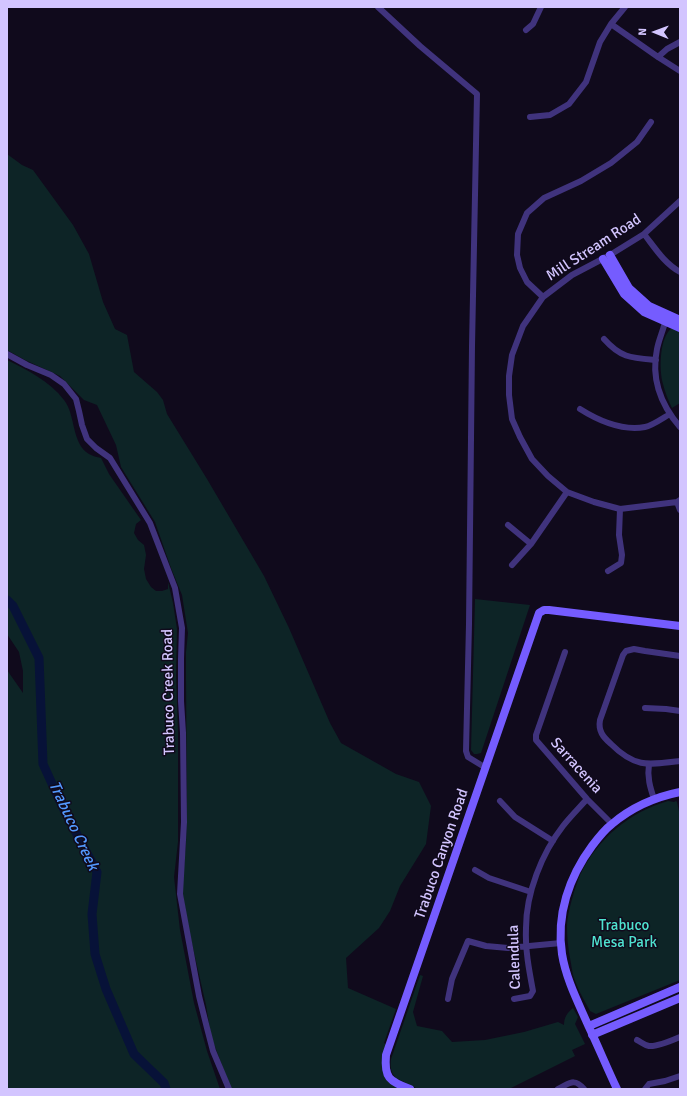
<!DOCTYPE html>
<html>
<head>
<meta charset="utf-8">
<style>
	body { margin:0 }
	#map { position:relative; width:687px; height:1096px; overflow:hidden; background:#100a1c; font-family:Signika,sans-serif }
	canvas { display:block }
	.frame { position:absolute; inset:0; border:8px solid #d3c5ff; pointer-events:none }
	.north { position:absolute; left:635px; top:12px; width:40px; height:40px; -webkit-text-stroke:3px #100a1c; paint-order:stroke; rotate:271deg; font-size:11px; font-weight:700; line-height:16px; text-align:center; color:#d3c5ff }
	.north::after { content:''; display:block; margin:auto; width:14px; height:18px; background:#d3c5ff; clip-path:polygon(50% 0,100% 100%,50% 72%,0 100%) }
</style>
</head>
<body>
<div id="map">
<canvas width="687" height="1096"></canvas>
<div class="frame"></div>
<div class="north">N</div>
</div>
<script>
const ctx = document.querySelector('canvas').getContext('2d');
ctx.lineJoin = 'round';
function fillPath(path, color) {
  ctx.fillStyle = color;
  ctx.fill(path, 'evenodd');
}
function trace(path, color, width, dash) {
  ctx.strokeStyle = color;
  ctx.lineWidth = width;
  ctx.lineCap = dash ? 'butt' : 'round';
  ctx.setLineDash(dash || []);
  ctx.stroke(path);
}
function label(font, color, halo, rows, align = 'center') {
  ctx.font = font + ' Signika,sans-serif';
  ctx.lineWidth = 3;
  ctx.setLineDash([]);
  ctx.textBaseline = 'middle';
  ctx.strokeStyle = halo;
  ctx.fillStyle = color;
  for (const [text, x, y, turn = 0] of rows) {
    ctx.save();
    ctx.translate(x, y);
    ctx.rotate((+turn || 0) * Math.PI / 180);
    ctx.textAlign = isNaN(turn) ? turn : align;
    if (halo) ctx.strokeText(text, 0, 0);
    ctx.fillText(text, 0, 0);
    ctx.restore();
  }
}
const green = new Path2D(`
	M7,154L22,165L33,170L73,225L89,254L103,302L115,329L127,335L134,372L157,392L163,400L167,414L207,479L264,576L289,628L330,723L341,743L396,774L419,782L431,806L426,844L400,886L390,911L379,928L346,958L348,988L396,1009L384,1043L387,1045L382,1066L403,1089H231L211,1036L206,1005L190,935L182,890L186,843L187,807L186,681V652L188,633L182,595L171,568L155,522L121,467L116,445L97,405L84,400L60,376L25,360L7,350Z
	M672,328L680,330V403L672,408C668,400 665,392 663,384C659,371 659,337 672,328Z
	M7,360C27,370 50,381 64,400C76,415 71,443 89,454C92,456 97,457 101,458L109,474L141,520L136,524L134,533L138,540L144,545L146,555L144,569L146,579L151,587L156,591H162L168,589V582L173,603L177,629L176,675L178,732V842L174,877L180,930L194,1003L207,1051L220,1089H7V670L23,693V671L19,652L7,634Z
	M475,599L530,605L481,753L477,754H474L471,750Z
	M668,801L674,802L676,801L677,802L680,816V980L596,1014L590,1011C584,1000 577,988 573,975C572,970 571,963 570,958C568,948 567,937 567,927C567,916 571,903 574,892C576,886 578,880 580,875C598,838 630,812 668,801Z
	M420,975L423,976L413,1012L417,1026L442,1031L452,1042L485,1040L524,1032L558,1022L564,1025C564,1017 567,1013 573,1008L578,1017L575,1024L585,1044L572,1050L575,1056L509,1089H418L396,1078C391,1073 390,1067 391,1059Z`);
const river = new Path2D(`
	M7,600L13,606L39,658L43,764L65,812L97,872L92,914L95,954L106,989L134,1054L164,1083L166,1089`);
const street = new Path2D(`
	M378,7L420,46L477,94L472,346L469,624L466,751L468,757L486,768
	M611,24L658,57L680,71
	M526,30L533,24L541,7
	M658,57L667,49L680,42
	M530,117L550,115L569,104L586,82L600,42L611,24L625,7
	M680,201L644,234L610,255L572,275L543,297L523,326L512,355L509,376V395L512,419L520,437L532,459L548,476L567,492L594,502L620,509L677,502L680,500
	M644,234C655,248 664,263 680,272
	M543,297L527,282L520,268L517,255L518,234L527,213L544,198L581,181L611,163L637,142L651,122
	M667,319L665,322C663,331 659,339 657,349C651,378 661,405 680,427
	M604,339C621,358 631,358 656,360
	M7,354L27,365L51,375L64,384L76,399L79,411L82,425L87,439L96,448L110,458L150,523L175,588L182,628L181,659V701L183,733L184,822L180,894L199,996L207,1028L213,1051L229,1089
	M580,409C599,421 622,431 645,427C652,426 663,418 670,414
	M677,502L680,510
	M508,525L531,544
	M512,565L531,544L567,492
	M608,571L621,563L622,555L619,535L620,509
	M565,652L536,735V740L587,799L612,824
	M680,656L645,651L634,649L626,651L623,655L600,720C598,731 603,737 611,744C635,768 648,765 680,761
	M645,708L666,709L680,711
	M649,764C647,777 650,787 654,799
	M500,801L515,817L553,841
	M475,870L489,878L531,892
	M448,999L452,979L468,941L486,946L508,948L561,943
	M514,999L530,996L533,991C529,970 525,949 526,928C526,893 542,853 563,826C570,817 579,808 587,799
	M637,1040C641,1042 644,1045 649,1046C657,1047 673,1040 680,1037
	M558,1089C569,1084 574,1077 584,1089
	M645,1089L649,1084L665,1081L680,1076`);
const secondary = new Path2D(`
	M610,255L629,288L649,306L680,320
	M603,259L624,294L644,312L680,328
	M589,1026L680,987
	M592,1035L680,998
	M410,1089C389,1081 384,1078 386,1055L539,613L544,610H549L680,626
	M617,1089C607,1068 598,1046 588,1025C578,1002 566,979 562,954C556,915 569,877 592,846C598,838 604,830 612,824C632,807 655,797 680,792`);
const streetNames = [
	["Mill Stream Road",594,248,-33],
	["Trabuco Creek Road",169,692,-91],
	["Sarracenia",576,766,48],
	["Trabuco Canyon Road",442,854,-71],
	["Calendula",515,957,-92]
];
const parkNames = [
	["Trabuco",624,926],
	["Mesa Park",624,943]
];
const waterNames = [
	["Trabuco Creek",73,826,65]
];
fillPath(green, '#0d2426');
trace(river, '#071238', 9);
trace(street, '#40337d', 6);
trace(secondary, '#755cff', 8);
label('15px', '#d3c5ff', '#100a1c', streetNames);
label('15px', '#4fe2d0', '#100a1c', parkNames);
label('italic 16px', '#5399ff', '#100a1c', waterNames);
</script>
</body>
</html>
